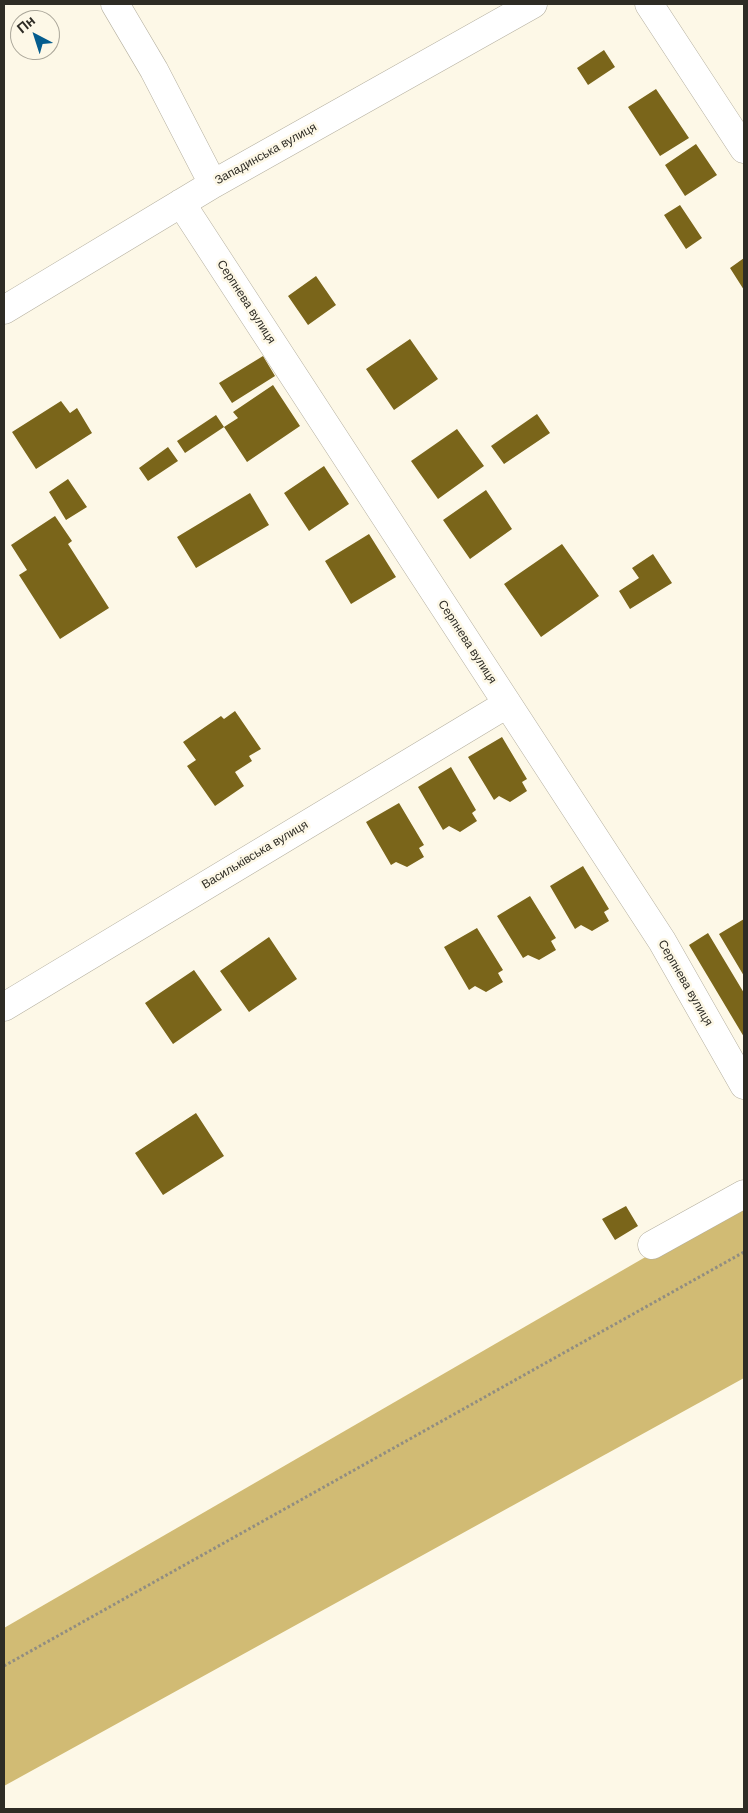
<!DOCTYPE html>
<html>
<head>
<meta charset="utf-8">
<style>
	body { margin:0 }
	#map { position:relative; width:748px; height:1813px; overflow:hidden; background:#fdf8e7; font-family:Helvetica,sans-serif }
	canvas { display:block }
	.frame { position:absolute; inset:0; border:5px solid #2e2c25; pointer-events:none }
	.north { position:absolute; left:10px; top:10px; width:50px; height:50px; box-sizing:border-box; background:#fdf8e7; border:1px solid #aaa699; border-radius:50%; rotate:320deg; font-size:14px; font-weight:700; line-height:20px; text-align:center; color:#2e2c25 }
	.north::after { content:''; display:block; margin:auto; width:18px; height:22px; background:#055d8e; clip-path:polygon(50% 0,100% 100%,50% 72%,0 100%) }
</style>
</head>
<body>
<div id="map">
<canvas width="748" height="1813"></canvas>
<div class="frame"></div>
<div class="north">Пн</div>
</div>
<script>
const ctx = document.querySelector('canvas').getContext('2d');
ctx.lineJoin = 'round';
function fillPath(path, color) {
  ctx.fillStyle = color;
  ctx.fill(path, 'evenodd');
}
function trace(path, color, width, dash) {
  ctx.strokeStyle = color;
  ctx.lineWidth = width;
  ctx.lineCap = dash ? 'butt' : 'round';
  ctx.setLineDash(dash || []);
  ctx.stroke(path);
}
function label(font, color, halo, rows, align = 'center') {
  ctx.font = font + ' Helvetica,sans-serif';
  ctx.lineWidth = 5;
  ctx.setLineDash([]);
  ctx.textBaseline = 'middle';
  ctx.strokeStyle = halo;
  ctx.fillStyle = color;
  for (const [text, x, y, turn = 0] of rows) {
    ctx.save();
    ctx.translate(x, y);
    ctx.rotate((+turn || 0) * Math.PI / 180);
    ctx.textAlign = isNaN(turn) ? turn : align;
    if (halo) ctx.strokeText(text, 0, 0);
    ctx.fillText(text, 0, 0);
    ctx.restore();
  }
}
const forest = new Path2D(`
	M744,1200V1378L4,1786V1628Z`);
const building = new Path2D(`
	M604,50L615,67L588,85L577,68Z
	M656,89L689,138L660,156L628,107Z
	M696,144L717,175L685,196L665,165Z
	M680,205L702,238L686,249L664,215Z
	M744,258V290L730,268Z
	M316,276L336,305L308,325L288,296Z
	M410,339L438,379L394,410L366,369Z
	M263,356L275,376L232,403L219,383Z
	M273,385L300,426L247,462L224,427L238,418L233,412Z
	M61,401L70,413L77,408L92,433L36,469L12,432Z
	M537,414L550,433L504,464L491,446Z
	M216,415L224,427L185,453L177,441Z
	M457,429L484,466L438,499L411,461Z
	M168,447L178,461L148,481L139,468Z
	M324,466L349,504L309,531L284,493Z
	M68,479L87,507L66,520L49,492Z
	M486,490L512,529L470,559L443,520Z
	M250,493L269,525L196,568L177,537Z
	M55,516L72,541L68,544L109,608L60,639L19,575L27,570L11,545Z
	M369,534L396,577L351,604L325,561Z
	M562,544L599,596L541,637L504,584Z
	M653,554L672,583L630,609L619,591L639,578L632,568Z
	M235,711L261,749L249,756L252,761L235,772L244,786L215,806L187,766L196,760L183,742L221,716L224,719Z
	M502,737L527,779L522,782L527,791L510,802L499,796L494,800L468,757Z
	M451,767L476,810L472,813L477,821L460,832L449,826L443,830L418,787Z
	M399,803L424,845L419,848L424,857L407,867L396,862L391,865L366,822Z
	M583,866L609,909L604,912L609,921L592,931L581,925L575,929L550,886Z
	M530,896L556,938L551,941L556,950L539,960L528,955L523,958L497,916Z
	M744,919V976L719,934Z
	M477,928L503,970L498,973L503,982L486,992L475,986L469,990L444,947Z
	M708,933L744,993V1037L689,945Z
	M269,937L297,979L249,1012L220,971Z
	M194,970L222,1010L173,1044L145,1003Z
	M196,1113L224,1156L163,1195L135,1153Z
	M626,1206L638,1226L615,1240L602,1219Z`);
const path = new Path2D(`
	M4,1666L744,1252`);
const street = new Path2D(`
	M115,4L154,70L213,184
	M649,4L744,149
	M181,203L662,941L744,1085
	M4,310L213,184L533,4
	M4,1007L507,704
	M652,1245L744,1194`);
const streetNames = [
	["Западинська вулиця",266,154,-29],
	["Серпнева вулиця",246,302,57],
	["Серпнева вулиця",467,642,57],
	["Васильківська вулиця",255,855,-31],
	["Серпнева вулиця",685,983,60]
];
fillPath(forest, '#d1bb74');
fillPath(building, '#7a651a');
trace(street, '#b4af9f', 29);
trace(path, '#918d81', 3, [2.5, 2.5]);
trace(street, '#fff', 28);
label('12px', '#2e2c25', '#fdf8e7', streetNames);
</script>
</body>
</html>
